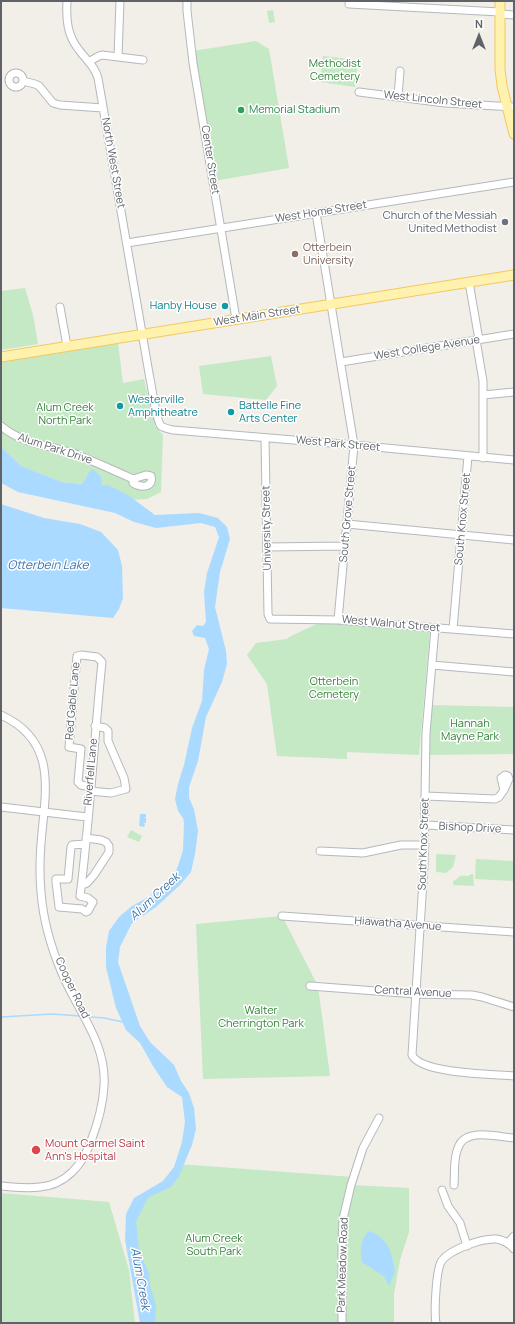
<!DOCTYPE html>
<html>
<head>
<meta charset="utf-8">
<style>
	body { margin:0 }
	#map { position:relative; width:515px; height:1324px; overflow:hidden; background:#f1efe8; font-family:Manrope,sans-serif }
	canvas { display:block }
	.frame { position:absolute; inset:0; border:2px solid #5f6368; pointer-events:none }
	.north { position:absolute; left:459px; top:16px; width:40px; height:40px; -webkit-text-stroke:3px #fff; paint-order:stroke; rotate:0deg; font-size:11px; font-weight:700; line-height:16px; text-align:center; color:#5f6368 }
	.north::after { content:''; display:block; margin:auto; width:14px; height:18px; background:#5f6368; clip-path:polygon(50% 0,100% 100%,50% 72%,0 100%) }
</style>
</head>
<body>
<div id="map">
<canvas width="515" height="1324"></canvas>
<div class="frame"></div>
<div class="north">N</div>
</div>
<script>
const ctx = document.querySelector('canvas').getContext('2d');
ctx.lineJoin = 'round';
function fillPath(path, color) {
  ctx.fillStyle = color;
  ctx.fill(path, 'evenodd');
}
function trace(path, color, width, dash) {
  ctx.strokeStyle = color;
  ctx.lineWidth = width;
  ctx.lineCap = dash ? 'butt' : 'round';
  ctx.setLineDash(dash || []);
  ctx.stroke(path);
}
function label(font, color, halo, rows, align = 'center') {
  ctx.font = font + ' Manrope,sans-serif';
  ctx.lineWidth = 3;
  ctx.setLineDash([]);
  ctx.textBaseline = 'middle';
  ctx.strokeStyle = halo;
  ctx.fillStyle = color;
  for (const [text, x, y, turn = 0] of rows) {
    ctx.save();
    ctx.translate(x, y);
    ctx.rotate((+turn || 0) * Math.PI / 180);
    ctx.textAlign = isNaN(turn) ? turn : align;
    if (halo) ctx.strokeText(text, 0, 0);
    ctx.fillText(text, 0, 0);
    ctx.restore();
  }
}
const green = new Path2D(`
	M273,10L275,22L269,23L267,11Z
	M256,41L269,49L289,168L214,181L193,51Z
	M323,56L358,60L355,87L320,82Z
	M25,288L33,315L38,344L1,350V291Z
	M118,343L123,383L144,379L155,426L163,435L161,492L147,499L111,501L89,472L82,484L62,482L21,466L1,447V362Z
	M271,356L277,386L266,400L203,394L199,366Z
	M321,622L430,631L419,755L347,752V759L277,756L267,684L247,655L256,643L287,639L291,636Z
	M429,705L514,707V754L425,755Z
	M131,830L142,836L139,842L127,837Z
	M438,854L456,855L453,867L446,873L436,872V855Z
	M476,859L514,861V881L475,879Z
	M471,874H473L474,886L453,885V881L456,880C460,875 462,875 468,876Z
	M282,916L318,986L330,1076L203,1079L196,924Z
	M179,1164L353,1177L351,1185L409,1188V1232L400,1260L394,1294V1323H146L131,1220L141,1197L167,1182Z
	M1,1193L109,1202L129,1270L135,1323H1Z`);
const water = new Path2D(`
	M1,447L21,466L62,482L82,484L89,472L93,469L101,477L102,486L108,485L128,495L155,515L199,513L218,518L227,527L230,539L220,572L215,607L226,651L227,664L222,682L206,717L198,761L189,787V798L194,809L198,831L195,854L191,872L180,885L156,907L132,923L120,947L118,962L140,1026L150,1042L174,1065L181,1081L189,1093L194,1108L196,1129L192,1145L179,1176L171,1187L149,1197L145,1203L136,1222L139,1250L149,1274L150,1286L156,1305L155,1323H140L125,1240L126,1214L134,1198L163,1181L174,1167L182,1142L185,1122L182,1097L167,1087L153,1066L140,1043L126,1030L116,1008L106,967V947L109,931L119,917L132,906L156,893L172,880L178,866L183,850L184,823L183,818L178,811L175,799L178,784L184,765L192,728L202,701L204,670L209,649L205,638L194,636L192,631L197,625L203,626L206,622L204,592L207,573L219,537L215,527L201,523L156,528L134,522L115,513L18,492L1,483Z
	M1,504L44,518L80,524L101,532L118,550L122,566L123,598L119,609L113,618L1,608Z
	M140,814H146V817L144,818H146V823H143L145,824L144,827L139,826Z
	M369,1231C383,1235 391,1248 393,1262C394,1266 396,1270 394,1274C393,1278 390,1282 389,1286L385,1277L362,1262C360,1251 360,1238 369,1231Z`);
const stream = new Path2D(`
	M1,1017L52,1014L81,1016
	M91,1017L104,1018L123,1022`);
const minor = new Path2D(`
	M67,1C66,19 67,35 79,50C87,61 94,65 98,78L150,379C152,387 156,421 161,426C164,428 169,429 173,430L354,445L514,460
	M187,1V11L193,63L236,319
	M349,4L500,12
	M500,14L514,15
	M118,57L120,1
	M90,61L99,56L102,55L143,60
	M9 80a7 7 0 1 1 14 0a7 7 0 1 1-14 0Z
	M23,81L35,84L39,86L53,103L60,105L103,108
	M359,92L445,103L514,107
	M398,97L400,71
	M316,213L354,445L338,620
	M127,243L514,182
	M469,282L479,340
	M60,307L67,346
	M476,340L483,381V458
	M341,362L514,334
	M483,395L514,392
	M1,426C22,444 48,445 73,453C93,461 113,470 133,479V483C141,488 154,488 151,476L146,475L133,479
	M265,438L268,614L270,619L338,620L514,634
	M347,524L514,540
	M267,547L345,546
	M435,628L426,733L424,865L412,1055C421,1074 493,1074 514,1076
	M453,629L468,456
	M432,665L514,672
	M1,715C54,739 47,784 42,832C40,852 39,872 41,892C43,919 51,947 61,971C76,1009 107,1042 104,1086C103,1105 98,1123 91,1141C83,1164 66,1185 40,1187C27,1189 14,1187 1,1186
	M90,791L111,793L126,789L124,778L108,741V731L105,728L95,726
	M426,796L495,799L499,797L504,790L501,778L505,775L508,776L509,779L504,790
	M1,807L87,817
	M426,825L514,830
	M85,844L72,845L71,847L68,879H56V882L59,907L82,909L86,912L88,911L93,902L88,898L80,896C90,818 94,740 102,662L97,657L81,655L77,656L69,747L81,749L78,782L81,785L90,787
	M320,851L363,853L401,845H425
	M82,885L87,883L94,875L109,852V846L106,842L101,840L86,838
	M282,916L514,932
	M310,986L416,994L472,995L482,997L514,1007
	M454,1185C455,1173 453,1159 458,1148C465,1127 497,1137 514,1138
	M442,1190L448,1206L460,1223L467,1246
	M508,1243L514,1236
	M342,1323V1245L343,1219L351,1185L363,1148L379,1118
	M436,1323C434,1312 436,1272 441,1262C448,1250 482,1238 496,1239C504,1240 509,1243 514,1249`);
const major = new Path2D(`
	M500,1V69L502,86L514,134
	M1,357L514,275`);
const markers = [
	[241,110,4,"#2e9e5b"],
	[505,222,4,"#6b7280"],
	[295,254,4,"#8d6e63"],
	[225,306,4,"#0f9aa8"],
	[120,406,4,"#0f9aa8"],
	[231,412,4,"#0f9aa8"],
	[36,1150,5,"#e0444e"]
];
const parkNames = [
	["Methodist",335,64],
	["Cemetery",335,77],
	["Alum Creek",65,408],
	["North Park",65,421],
	["Otterbein",334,682],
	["Cemetery",334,695],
	["Hannah",470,724],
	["Mayne Park",470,737],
	["Walter",261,1011],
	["Cherrington Park",261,1024],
	["Alum Creek",214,1239],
	["South Park",214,1252]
];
const streetNames = [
	["West Lincoln Street",433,100,6],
	["Center Street",210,160,81],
	["North West Street",113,163,80],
	["West Home Street",321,212,-9],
	["West Main Street",257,316,-9],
	["West College Avenue",427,348,-9],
	["West Park Street",338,444,5],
	["Alum Park Drive",55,449,18],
	["South Grove Street",348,514,-85],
	["South Knox Street",463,519,-85],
	["University Street",267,528,-91],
	["West Walnut Street",391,624,5],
	["Red Gable Lane",73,701,-85],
	["Riverfell Lane",91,772,-85],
	["Bishop Drive",470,828,3],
	["South Knox Street",424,844,-88],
	["Hiawatha Avenue",398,924,4],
	["Cooper Road",72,988,65],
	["Central Avenue",413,992,3],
	["Park Meadow Road",343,1265,-88]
];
const leisureNames = [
	["Memorial Stadium",249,110]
];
const worshipNames = [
	["Church of the Messiah",497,216],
	["United Methodist",497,229]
];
const educationNames = [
	["Otterbein",303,248],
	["University",303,261]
];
const cultureNames = [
	["Hanby House",217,306,"right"],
	["Westerville",128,400],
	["Amphitheatre",128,413],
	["Battelle Fine",239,406],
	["Arts Center",239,419]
];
const healthNames = [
	["Mount Carmel Saint",45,1144],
	["Ann's Hospital",45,1157]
];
const waterNames = [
	["Otterbein Lake",48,566],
	["Alum Creek",155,897,-43],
	["Alum Creek",140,1279,80]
];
fillPath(green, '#c5e8c5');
fillPath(water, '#aadaff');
trace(stream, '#aadaff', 1.5);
trace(minor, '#b5b8bc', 9);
trace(major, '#f2c960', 11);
trace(minor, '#fff', 7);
trace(major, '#fff2af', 9);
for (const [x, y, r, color] of markers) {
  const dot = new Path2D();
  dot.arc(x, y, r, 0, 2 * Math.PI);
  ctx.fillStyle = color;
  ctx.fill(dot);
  trace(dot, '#fff', 1.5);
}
label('11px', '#348238', '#fff', parkNames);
label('11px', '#5f6368', '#fff', streetNames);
label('11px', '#27864d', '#fff', leisureNames, 'left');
label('11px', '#5b616d', '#fff', worshipNames, 'right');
label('11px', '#785e54', '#fff', educationNames, 'left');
label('11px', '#0d838f', '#fff', cultureNames, 'left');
label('11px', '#be3a42', '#fff', healthNames, 'left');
label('italic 12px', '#4174aa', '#fff', waterNames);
</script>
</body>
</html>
